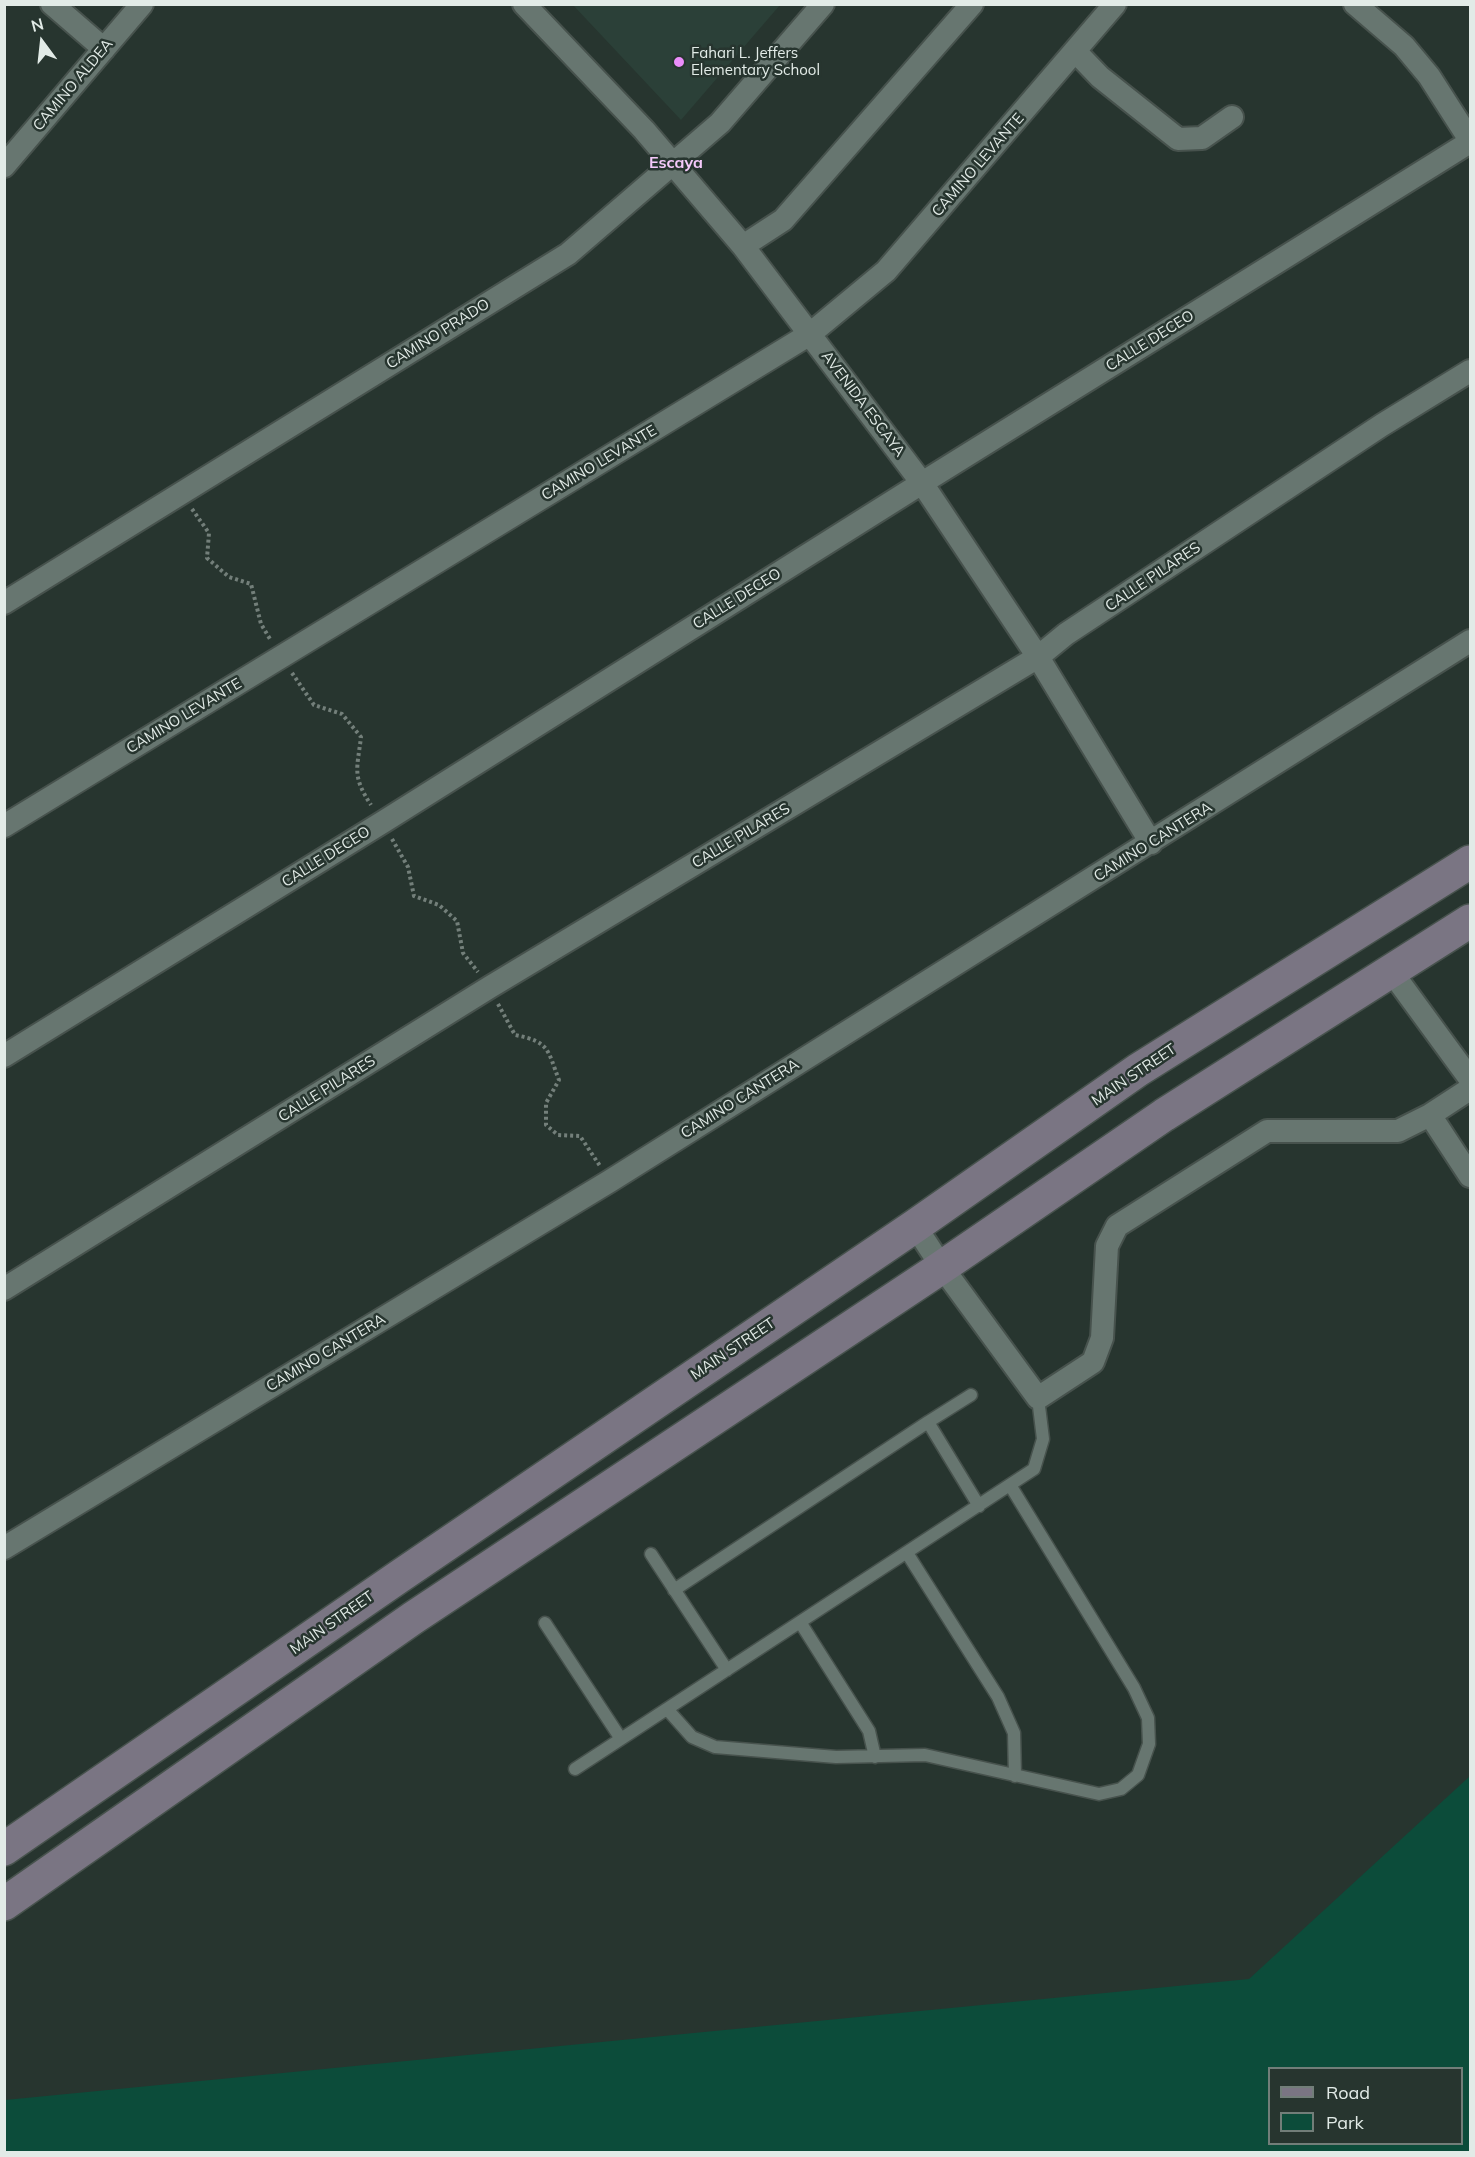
<!DOCTYPE html>
<html>
<head>
<meta charset="utf-8">
<style>
	body { margin:0 }
	#map { position:relative; width:1475px; height:2157px; overflow:hidden; background:#27352f; font-family:Mulish,sans-serif }
	canvas { display:block }
	.frame { position:absolute; inset:0; border:6px solid #e2ebe7; pointer-events:none }
	.legend { position:absolute; left:1268px; top:2067px; width:195px; height:78px; box-sizing:border-box; background:#27352f; border:2px solid #727e79; margin:0; padding:8px 10px; list-style:none; font-size:18px; color:#e2ebe7 }
	.legend li { display:flex; align-items:center; gap:12px; height:30px }
	.legend b { width:30px; border:2px solid #727e79 }
	.north { position:absolute; left:12px; top:12px; width:60px; height:60px; -webkit-text-stroke:4px #27352f; paint-order:stroke; rotate:345deg; font-size:16px; font-weight:700; line-height:24px; text-align:center; color:#e2ebe7 }
	.north::after { content:''; display:block; margin:auto; width:21px; height:27px; background:#e2ebe7; clip-path:polygon(50% 0,100% 100%,50% 72%,0 100%) }
</style>
</head>
<body>
<div id="map">
<canvas width="1475" height="2157"></canvas>
<div class="frame"></div>
<ul class="legend">
<li><b style="height:8px;background:#7a7583"></b>Road</li>
<li><b style="height:16px;background:#0c4c3a"></b>Park</li>
</ul>
<div class="north">N</div>
</div>
<script>
const ctx = document.querySelector('canvas').getContext('2d');
ctx.lineJoin = 'round';
function fillPath(path, color) {
  ctx.fillStyle = color;
  ctx.fill(path, 'evenodd');
}
function trace(path, color, width, dash) {
  ctx.strokeStyle = color;
  ctx.lineWidth = width;
  ctx.lineCap = dash ? 'butt' : 'round';
  ctx.setLineDash(dash || []);
  ctx.stroke(path);
}
function label(font, color, halo, rows, align = 'center') {
  ctx.font = font + ' Mulish,sans-serif';
  ctx.lineWidth = 5;
  ctx.setLineDash([]);
  ctx.textBaseline = 'middle';
  ctx.strokeStyle = halo;
  ctx.fillStyle = color;
  for (const [text, x, y, turn = 0] of rows) {
    ctx.save();
    ctx.translate(x, y);
    ctx.rotate((+turn || 0) * Math.PI / 180);
    ctx.textAlign = isNaN(turn) ? turn : align;
    if (halo) ctx.strokeText(text, 0, 0);
    ctx.fillText(text, 0, 0);
    ctx.restore();
  }
}
const built = new Path2D(`
	M573,5H780L681,120Z`);
const green = new Path2D(`
	M1470,1776V2152H5V2100L1249,1979ZM1270,2068H1462V2144H1270Z`);
const path = new Path2D(`
	M192,509L209,533L207,558L229,577L251,584L261,624L270,639
	M292,673L314,705L342,714L361,737C357,770 352,776 371,805
	M392,839L408,867L414,896L439,905L457,921L463,953L478,972
	M498,1004L515,1035C550,1042 547,1049 559,1080L546,1103V1125L558,1135L580,1136L600,1166`);
const service = new Path2D(`
	M928,1422L979,1506
	M907,1553L998,1697L1014,1733L1015,1776
	M651,1554L727,1670
	M674,1590L928,1422L971,1395
	M800,1622L869,1731L875,1757
	M545,1623L621,1739
	M667,1709L692,1737L715,1747L836,1757L925,1755L1099,1794L1121,1789L1138,1775L1149,1744L1148,1718L1134,1688L1010,1485
	M575,1769L1034,1469L1043,1439L1038,1398`);
const minor = new Path2D(`
	M52,4L104,49
	M524,4L644,130L743,246L922,483L1038,657L1151,843
	M1355,4L1404,46L1429,76L1470,140
	M1075,51L1100,77L1178,139L1202,138L1232,117
	M4,166L142,4
	M743,246L783,220L972,4
	M4,603L568,254L720,123L823,4
	M4,826L810,334L886,271L1115,4
	M1391,971L1470,1079
	M4,1056L383,822L922,483L1470,142
	M1430,1115L1470,1176
	M915,1226L942,1267L1038,1398L1093,1362L1102,1338L1107,1246L1117,1226L1267,1131H1398L1430,1115L1470,1089
	M4,1289L490,987L1038,657L1066,634L1382,425L1470,371
	M4,1548L610,1181L1470,641`);
const secondary = new Path2D(`
	M4,1849L400,1576L915,1226L1138,1070L1470,862
	M4,1904L413,1618L942,1267L1164,1115L1470,921`);
const markers = [
	[679,62,6,"#eb8dfb"]
];
const poiNames = [
	["Fahari L. Jeffers",691,53],
	["Elementary School",691,70]
];
const streetNames = [
	["CAMINO ALDEA",73,85,-50],
	["CAMINO LEVANTE",978,165,-49],
	["CAMINO PRADO",438,334,-32],
	["CALLE DECEO",1150,341,-32],
	["AVENIDA ESCAYA",863,404,53],
	["CAMINO LEVANTE",599,463,-31],
	["CALLE PILARES",1153,577,-34],
	["CALLE DECEO",737,599,-32],
	["CAMINO LEVANTE",184,716,-31],
	["CALLE PILARES",741,836,-31],
	["CAMINO CANTERA",1153,842,-32],
	["CALLE DECEO",326,857,-32],
	["MAIN STREET",1134,1075,-34],
	["CALLE PILARES",327,1089,-32],
	["CAMINO CANTERA",740,1099,-32],
	["MAIN STREET",733,1349,-34],
	["CAMINO CANTERA",326,1353,-31],
	["MAIN STREET",332,1623,-35]
];
const neighbourhoodNames = [
	["Escaya",676,163]
];
fillPath(built, '#2b4038');
fillPath(green, '#0c4c3a');
trace(service, '#47524d', 15);
trace(minor, '#47524d', 26);
trace(secondary, '#47524d', 36);
trace(path, '#737f7a', 4, [3, 3]);
trace(service, '#677670', 12);
trace(minor, '#677670', 22);
trace(secondary, '#7a7583', 33);
for (const [x, y, r, color] of markers) {
  const dot = new Path2D();
  dot.arc(x, y, r, 0, 2 * Math.PI);
  ctx.fillStyle = color;
  ctx.fill(dot);
  trace(dot, '#27352f', 2);
}
label('15px', '#e2ebe7', '#27352f', poiNames, 'left');
label('15px', '#e2ebe7', '#27352f', streetNames);
label('bold 16px', '#f4c9fa', '#27352f', neighbourhoodNames);
</script>
</body>
</html>
